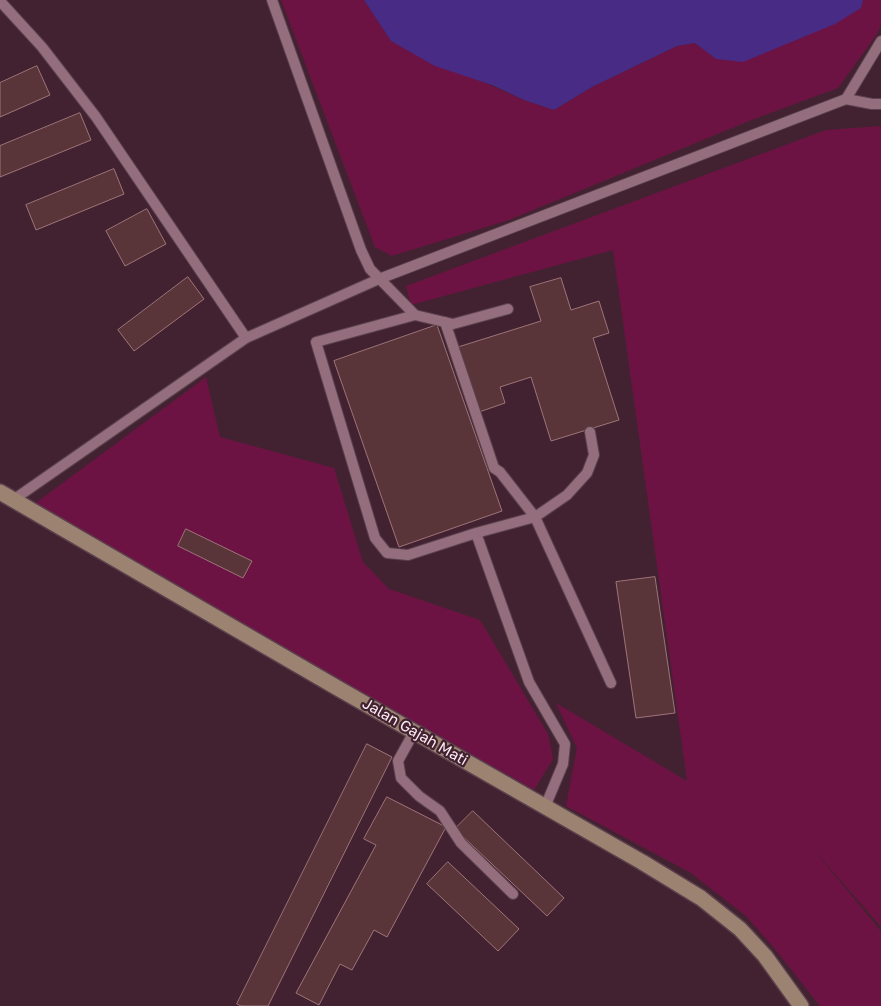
<!DOCTYPE html>
<html>
<head>
<meta charset="utf-8">
<style>
	body { margin:0 }
	canvas { display:block; background:#422230 }
</style>
</head>
<body>
<canvas width="881" height="1006"></canvas>
<script>
const ctx = document.querySelector('canvas').getContext('2d');
ctx.lineJoin = 'round';
function fillPath(path, color) {
  ctx.fillStyle = color;
  ctx.fill(path, 'evenodd');
}
function trace(path, color, width, dash) {
  ctx.strokeStyle = color;
  ctx.lineWidth = width;
  ctx.lineCap = dash ? 'butt' : 'round';
  ctx.setLineDash(dash || []);
  ctx.stroke(path);
}
function label(font, color, halo, rows, align = 'center') {
  ctx.font = font + ' "Golos Text",sans-serif';
  ctx.lineWidth = 4.5;
  ctx.setLineDash([]);
  ctx.textBaseline = 'middle';
  ctx.strokeStyle = halo;
  ctx.fillStyle = color;
  for (const [text, x, y, turn = 0] of rows) {
    ctx.save();
    ctx.translate(x, y);
    ctx.rotate((+turn || 0) * Math.PI / 180);
    ctx.textAlign = isNaN(turn) ? turn : align;
    if (halo) ctx.strokeText(text, 0, 0);
    ctx.fillText(text, 0, 0);
    ctx.restore();
  }
}
const green = new Path2D(`
	M281,0H364L391,41L524,100L554,110L592,87L677,46L695,43L716,59L861,8L863,0H881V25L877,34L838,88L749,121L509,220L392,256L375,247Z
	M881,126V927L808,843L881,931V1006H820L775,949L746,916L691,873L566,806L577,748L556,703L687,781L613,250L411,305L406,286L826,130Z
	M206,377L220,437L334,468L363,562L389,589L480,620L548,734L553,759L534,790L33,505Z`);
const water = new Path2D(`
	M364,0H863L861,8L835,24L743,62L716,59L695,43L677,46L592,87L554,110L524,100L492,85L435,66L391,41Z`);
const building = new Path2D(`
	M37,66L50,95L0,117V83Z
	M80,113L91,140L0,177V146Z
	M114,169L124,194L36,230L26,205Z
	M147,209L166,244L125,266L106,231Z
	M188,277L204,299L134,351L118,330Z
	M561,278L571,310L599,301L609,333L593,338L619,420L551,441L531,377L500,387L505,403L479,412L458,347L541,321L530,287Z
	M437,325L502,511L399,547L334,361Z
	M186,529L252,561L243,578L178,546Z
	M655,577L675,713L636,718L616,582Z
	M367,744L392,757L268,1006H241L237,1004Z
	M387,797L446,827L387,937L374,930L352,970L340,964L319,1005L296,993L376,845L364,839Z
	M473,811L564,898L547,916L455,829Z
	M448,862L519,929L498,951L427,884Z`);
const lane = new Path2D(`
	M272,0L361,250L370,269L415,315
	M0,1L42,47L96,117L246,338
	M846,99L872,104H881
	M508,309L453,324L415,315L316,342L375,538L387,553L408,555L476,533L529,682L565,744L563,764L545,807
	M445,322L494,468L500,472L535,517L611,683
	M13,500L246,338L379,279L846,99L881,41
	M476,533L535,517L567,495L587,473L594,455L590,432
	M414,732L398,761L401,778L419,796L440,811L461,843L513,894`);
const secondary = new Path2D(`
	M0,492L341,690L642,862L701,898L740,929L765,956L801,1006`);
const streetNames = [
	["Jalan Gajah Mati",415,732,30]
];
fillPath(green, '#6c1343');
fillPath(water, '#472b85');
fillPath(building, '#593539');
trace(building, '#9d7478', 1);
trace(lane, '#5b404d', 12);
trace(secondary, '#5b404d', 18);
trace(lane, '#946e7d', 10);
trace(secondary, '#9b8271', 15);
label('15px', '#feecf3', '#422230', streetNames);
</script>
</body>
</html>
